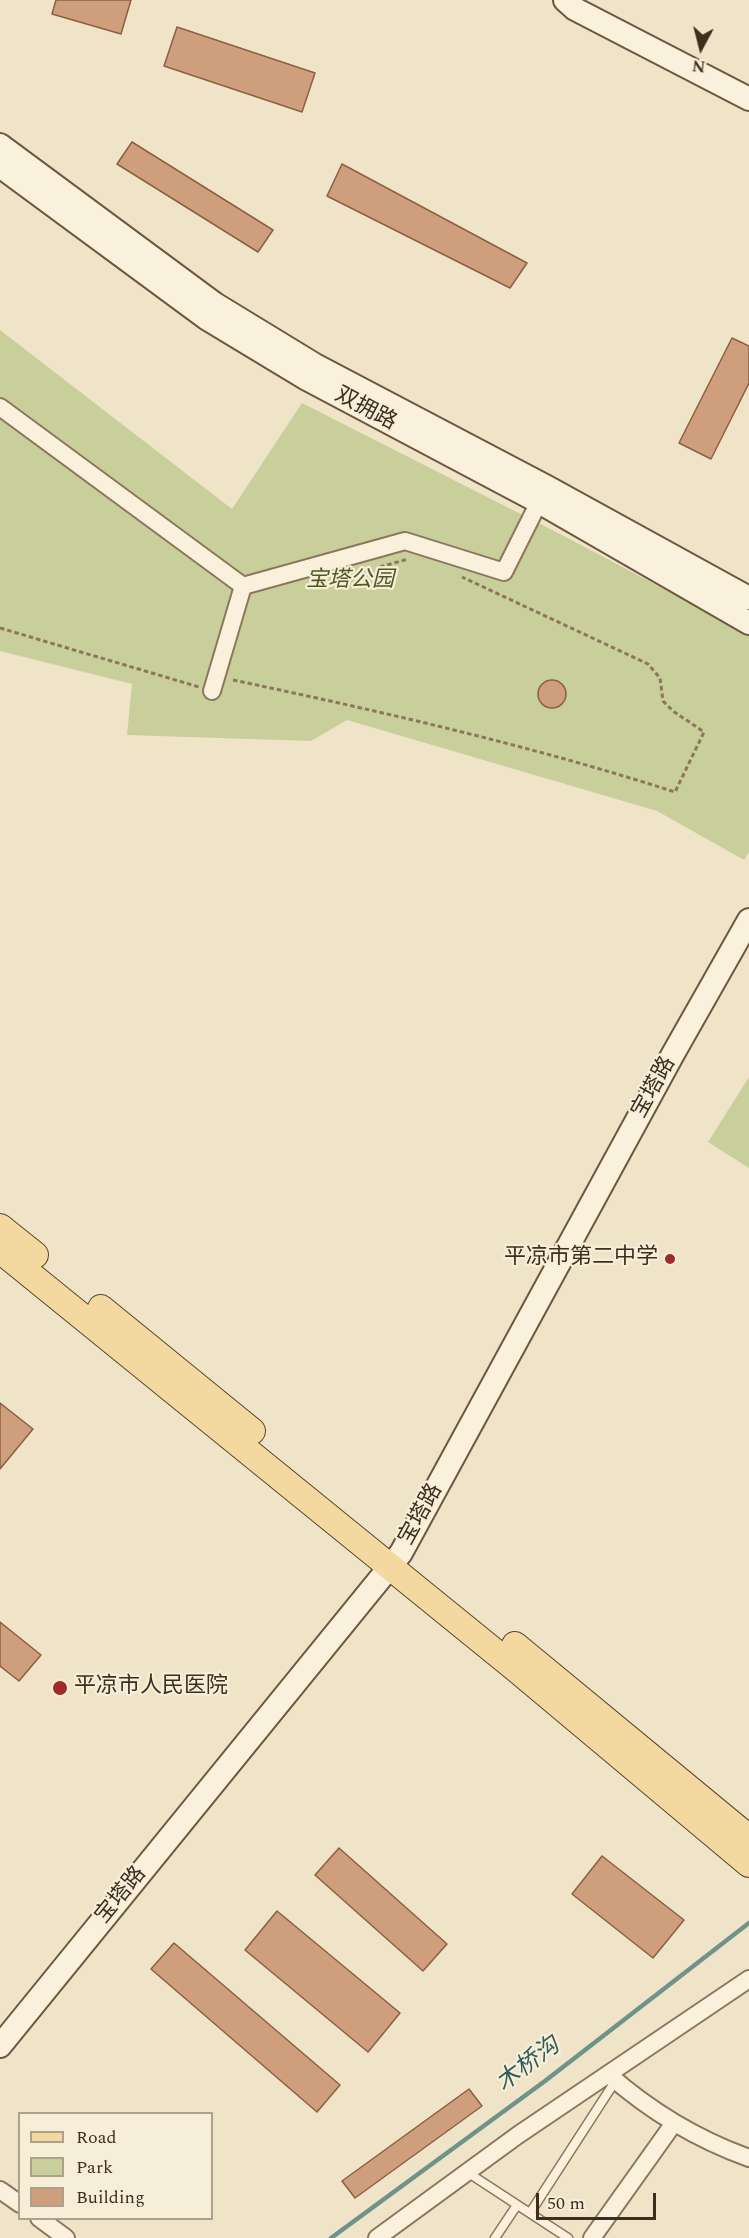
<!DOCTYPE html>
<html>
<head>
<meta charset="utf-8">
<style>
	body { margin:0 }
	#map { position:relative; width:749px; height:2238px; overflow:hidden; background:#f0e4c8; font-family:Spectral,serif }
	canvas { display:block }
	.legend { position:absolute; left:18px; top:2112px; width:195px; height:108px; box-sizing:border-box; background:#f7eed8; border:2px solid #ada18e; margin:0; padding:8px 10px; list-style:none; font-size:18px; color:#3d2e20 }
	.legend li { display:flex; align-items:center; gap:12px; height:30px }
	.legend b { width:30px; border:2px solid #ada18e }
	.north { position:absolute; left:671px; top:18px; width:60px; height:60px; -webkit-text-stroke:4px #f7eed8; paint-order:stroke; rotate:187deg; font-size:16px; font-weight:700; line-height:24px; text-align:center; color:#3d2e20 }
	.north::after { content:''; display:block; margin:auto; width:21px; height:27px; background:#3d2e20; clip-path:polygon(50% 0,100% 100%,50% 72%,0 100%) }
	.scale { position:absolute; left:536px; top:2193px; width:120px; height:27px; box-sizing:border-box; border:3px solid #3d2e20; border-top:0; padding-left:8px; font-size:18px; line-height:21px; white-space:nowrap; color:#3d2e20; -webkit-text-stroke:4px #f7eed8; paint-order:stroke }
</style>
</head>
<body>
<div id="map">
<canvas width="749" height="2238"></canvas>
<ul class="legend">
<li><b style="height:8px;background:#f3d9a0"></b>Road</li>
<li><b style="height:16px;background:#c9cf9b"></b>Park</li>
<li><b style="height:16px;background:#cf9f7d"></b>Building</li>
</ul>
<div class="north">N</div>
<div class="scale">50 m</div>
</div>
<script>
const ctx = document.querySelector('canvas').getContext('2d');
ctx.lineJoin = 'round';
function fillPath(path, color) {
  ctx.fillStyle = color;
  ctx.fill(path, 'evenodd');
}
function trace(path, color, width, dash) {
  ctx.strokeStyle = color;
  ctx.lineWidth = width;
  ctx.lineCap = dash ? 'butt' : 'round';
  ctx.setLineDash(dash || []);
  ctx.stroke(path);
}
function label(font, color, halo, rows, align = 'center') {
  ctx.font = font + ' Spectral,"Noto Sans SC",serif';
  ctx.lineWidth = 4.5;
  ctx.setLineDash([]);
  ctx.textBaseline = 'middle';
  ctx.strokeStyle = halo;
  ctx.fillStyle = color;
  for (const [text, x, y, turn = 0] of rows) {
    ctx.save();
    ctx.translate(x, y);
    ctx.rotate((+turn || 0) * Math.PI / 180);
    ctx.textAlign = isNaN(turn) ? turn : align;
    if (halo) ctx.strokeText(text, 0, 0);
    ctx.fillText(text, 0, 0);
    ctx.restore();
  }
}
const green = new Path2D(`
	M0,330L232,509L302,403L564,536L749,634V852L744,860L657,811L347,720L311,741L127,735L132,684L0,651Z
	M749,1077V1168L708,1142Z`);
const stream = new Path2D(`
	M331,2238L545,2081L749,1923`);
const building = new Path2D(`
	M56,0H131L121,34L52,14Z
	M177,27L315,73L302,112L164,66Z
	M132,142L273,230L258,252L117,164Z
	M342,164L527,263L510,288L327,196Z
	M732,338L749,346V383L711,459L679,443Z
	M538 694a14 14 0 1 1 28 0a14 14 0 1 1-28 0Z
	M0,1403L33,1429L0,1469Z
	M0,1622L41,1655L19,1681L0,1666Z
	M339,1848L447,1944L423,1971L315,1875Z
	M602,1856L684,1920L653,1958L572,1894Z
	M277,1911L400,2013L368,2052L245,1950Z
	M174,1943L340,2085L317,2112L151,1969Z
	M469,2089L482,2106L355,2198L342,2181Z`);
const path = new Path2D(`
	M380,567L408,559
	M0,628L199,687
	M233,680C380,711 532,746 675,792L704,732L673,711L663,701L660,678L648,664L462,577`);
const lane = new Path2D(`
	M467,2172L568,2238
	M530,2213L616,2080
	M495,2238L517,2205`);
const street = new Path2D(`
	M0,407L243,586
	M243,586L405,541L504,572L539,502
	M212,691L243,586
	M608,2074C650,2111 696,2139 749,2158
	M0,2190L20,2204
	M39,2218L66,2238
	M377,2238L518,2135L749,1979
	M592,2238L674,2123`);
const secondary = new Path2D(`
	M565,0L575,9L749,99
	M0,145L215,304L315,365L547,487L749,598
	M0,166L206,318L307,379L539,502L749,623
	M0,2046L401,1553L673,1054L749,920`);
const primary = new Path2D(`
	M0,1227L35,1255
	M0,1250L516,1669L749,1864
	M101,1308L252,1431
	M515,1645L749,1838`);
const markers = [
	[670,1259,6,"#9e2a2b"],
	[60,1688,8,"#9e2a2b"]
];
const streetNames = [
	["双拥路",365,410,28],
	["宝塔路",655,1088,-61],
	["宝塔路",422,1515,-61],
	["宝塔路",122,1896,-51]
];
const parkNames = [
	["宝塔公园",350,582]
];
const poiNames = [
	["平凉市第二中学",658,1259],
	["平凉市人民医院",74,1688,"left"]
];
const waterNames = [
	["木桥沟",529,2066,-37]
];
fillPath(green, '#c9cf9b');
trace(stream, '#6f938a', 4.5);
fillPath(building, '#cf9f7d');
trace(building, '#8d5f41', 1.5);
trace(lane, '#8d765c', 11);
trace(street, '#8d765c', 20);
trace(secondary, '#6f573f', 26);
trace(primary, '#5b4430', 28);
trace(path, '#8d765c', 3, [4.5, 3]);
trace(lane, '#faf1dc', 8);
trace(street, '#faf1dc', 16);
trace(secondary, '#faf1dc', 22);
trace(primary, '#f3d9a0', 26);
for (const [x, y, r, color] of markers) {
  const dot = new Path2D();
  dot.arc(x, y, r, 0, 2 * Math.PI);
  ctx.fillStyle = color;
  ctx.fill(dot);
  trace(dot, '#f7eed8', 2);
}
label('22px', '#3d2e20', '#f7eed8', streetNames);
label('italic 22px', '#4d5a26', '#f7eed8', parkNames);
label('22px', '#3d2e20', '#f7eed8', poiNames, 'right');
label('italic 24px', '#2f5d5a', '#f7eed8', waterNames);
</script>
</body>
</html>
